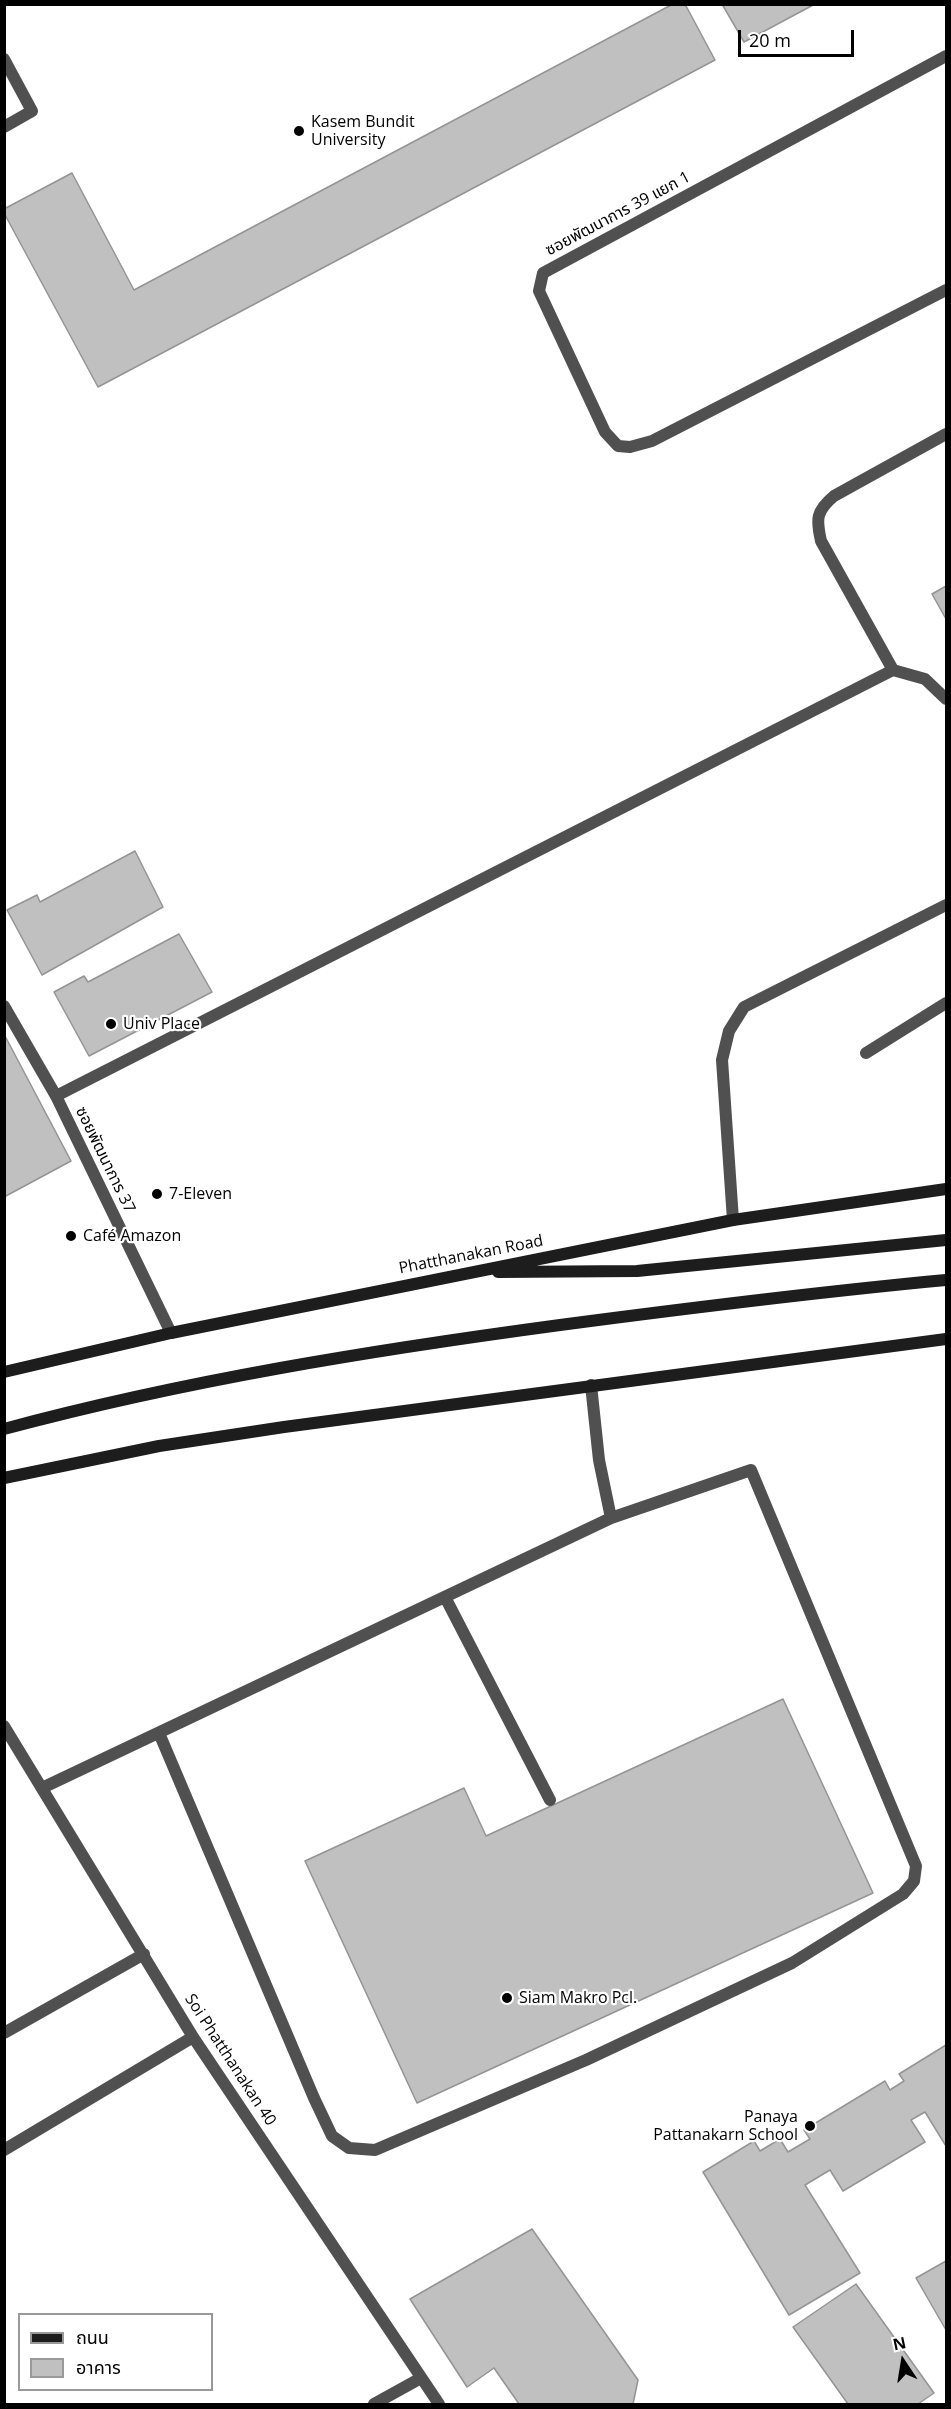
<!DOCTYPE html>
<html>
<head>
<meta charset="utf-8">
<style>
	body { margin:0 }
	#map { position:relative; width:951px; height:2409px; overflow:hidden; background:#fff; font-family:"Open Sans","Noto Sans Thai",sans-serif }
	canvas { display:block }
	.frame { position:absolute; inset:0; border:6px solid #000; pointer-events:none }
	.legend { position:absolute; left:18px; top:2313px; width:195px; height:78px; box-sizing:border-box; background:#fff; border:2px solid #999; margin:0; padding:8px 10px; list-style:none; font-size:18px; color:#000 }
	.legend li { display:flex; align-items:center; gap:12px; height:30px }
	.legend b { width:30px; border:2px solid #999 }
	.north { position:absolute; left:873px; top:2331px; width:60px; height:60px; -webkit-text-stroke:4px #fff; paint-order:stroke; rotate:348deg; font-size:16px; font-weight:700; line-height:24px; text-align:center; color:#000 }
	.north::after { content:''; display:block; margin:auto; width:21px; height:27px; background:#000; clip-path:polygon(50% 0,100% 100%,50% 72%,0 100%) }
	.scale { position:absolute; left:738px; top:30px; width:116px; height:27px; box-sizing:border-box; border:3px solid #000; border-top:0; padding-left:8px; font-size:18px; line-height:21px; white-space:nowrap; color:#000; -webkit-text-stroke:4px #fff; paint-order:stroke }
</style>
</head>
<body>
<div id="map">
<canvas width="951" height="2409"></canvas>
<div class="frame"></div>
<ul class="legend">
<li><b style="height:8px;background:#1d1d1d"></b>ถนน</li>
<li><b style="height:16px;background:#c0c0c0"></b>อาคาร</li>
</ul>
<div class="north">N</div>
<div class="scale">20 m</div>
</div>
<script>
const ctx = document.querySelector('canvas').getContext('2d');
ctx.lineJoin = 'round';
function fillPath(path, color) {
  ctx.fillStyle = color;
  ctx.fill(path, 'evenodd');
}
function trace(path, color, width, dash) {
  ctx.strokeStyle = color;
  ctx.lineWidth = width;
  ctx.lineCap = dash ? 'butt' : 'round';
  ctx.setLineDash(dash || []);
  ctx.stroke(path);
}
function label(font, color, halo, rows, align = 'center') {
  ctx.font = font + ' "Open Sans","Noto Sans Thai",sans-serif';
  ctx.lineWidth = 4.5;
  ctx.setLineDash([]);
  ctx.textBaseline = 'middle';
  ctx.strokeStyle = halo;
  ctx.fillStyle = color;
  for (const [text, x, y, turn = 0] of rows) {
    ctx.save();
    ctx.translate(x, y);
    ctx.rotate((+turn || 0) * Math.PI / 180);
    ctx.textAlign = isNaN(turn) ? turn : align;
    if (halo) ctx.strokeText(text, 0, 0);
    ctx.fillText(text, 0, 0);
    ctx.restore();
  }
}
const building = new Path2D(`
	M673,4H685L715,60L98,387L4,213V209L72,173L134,290Z
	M722,4H815L744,42Z
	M946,586V619L932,594Z
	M135,851L163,907L42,975L7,910L37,895L40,902Z
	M179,934L212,992L89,1056L54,992L84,976L88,982Z
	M4,1034L71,1161L4,1197Z
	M783,1699L873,1893L417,2103L305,1861L464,1788L486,1836Z
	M946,2045V2146L925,2112L911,2120L925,2142L843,2191L830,2170L805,2185L860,2273L789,2315L703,2172L754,2141L760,2151L780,2139L788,2152L810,2139L804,2130L885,2081L890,2090L904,2081L899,2074Z
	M532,2229L638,2380L633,2404H519L494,2368L467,2387L410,2299Z
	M946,2261V2330L916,2278Z
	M856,2284L934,2393L918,2404H848L793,2327Z`);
const lane = new Path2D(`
	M4,59L32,111L4,127
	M946,434L834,496C816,511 816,519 821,541L893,670L925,679L946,699
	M866,1053L946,1003
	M733,1220L722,1060L729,1031L744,1007L946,905
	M591,1385L599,1460L611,1518
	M445,1597L550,1800
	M42,1788L611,1518L751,1470L916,1866L914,1881L903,1894L792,1963L586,2060L375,2150L349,2148L332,2136L314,2098L159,1733`);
const street = new Path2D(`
	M946,56L543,273L539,291L605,432L618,446L630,447L652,441L946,290
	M4,1006L56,1096L171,1333
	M56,1096L893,670
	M4,1726L193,2037L439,2404
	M4,2033L144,1954
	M4,2150L193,2037
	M374,2404L421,2378`);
const secondary = new Path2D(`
	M498,1272L637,1271L946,1240
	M4,1372L171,1333L733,1220L946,1189
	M4,1429C186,1380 374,1350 560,1325C689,1308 817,1292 946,1280
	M4,1478L159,1446L284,1427L946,1339`);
const markers = [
	[299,131,6,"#000"],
	[111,1024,6,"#000"],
	[157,1194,6,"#000"],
	[71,1236,6,"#000"],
	[507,1998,6,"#000"],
	[810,2126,6,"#000"]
];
const poiNames = [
	["Kasem Bundit",311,122],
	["University",311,140],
	["Univ Place",123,1024],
	["7-Eleven",169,1194],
	["Café Amazon",83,1236],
	["Siam Makro Pcl.",519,1998],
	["Panaya",798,2117,"right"],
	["Pattanakarn School",798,2135,"right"]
];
const streetNames = [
	["ซอยพัฒนาการ 39 แยก 1",618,214,-28],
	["ซอยพัฒนาการ 37",105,1160,64],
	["Phatthanakan Road",471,1255,-11],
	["Soi Phatthanakan 40",230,2060,57]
];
fillPath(building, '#c0c0c0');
trace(building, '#949494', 1.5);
trace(lane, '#505050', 12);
trace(street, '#505050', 12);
trace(secondary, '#1d1d1d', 12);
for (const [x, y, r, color] of markers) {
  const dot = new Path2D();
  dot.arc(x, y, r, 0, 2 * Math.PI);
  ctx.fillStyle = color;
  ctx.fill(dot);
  trace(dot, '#fff', 2);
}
label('16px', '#000', '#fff', poiNames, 'left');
label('16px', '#000', '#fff', streetNames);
</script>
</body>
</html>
